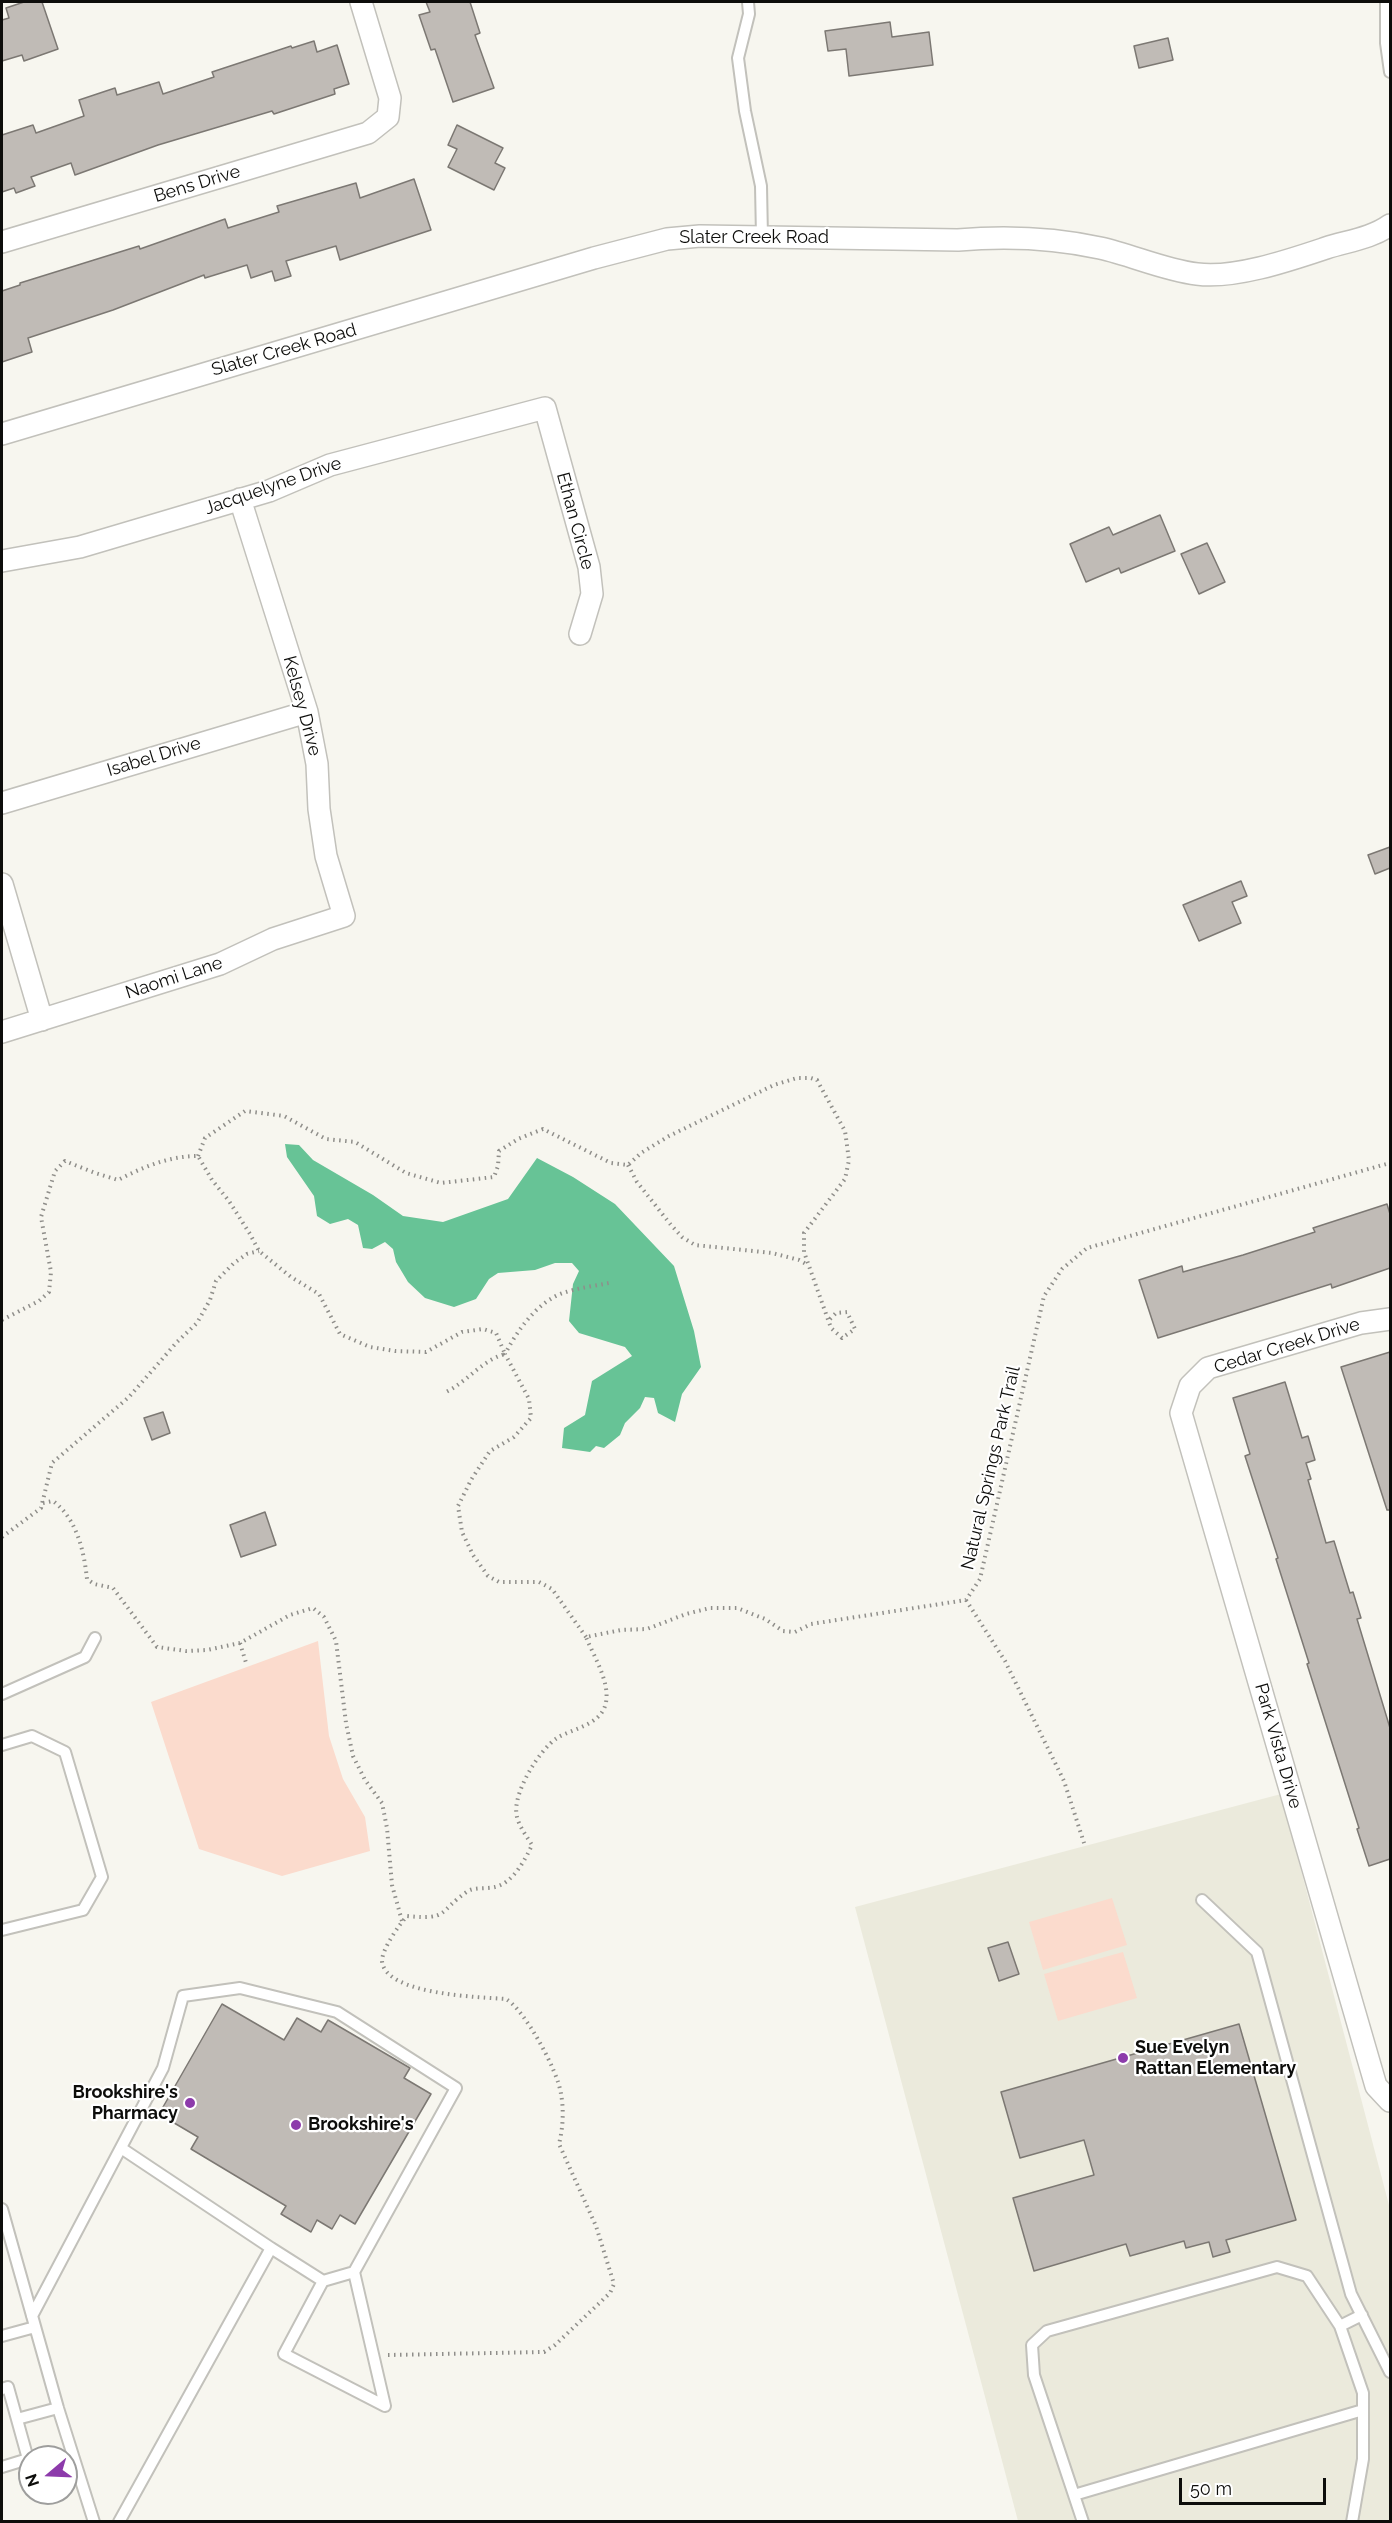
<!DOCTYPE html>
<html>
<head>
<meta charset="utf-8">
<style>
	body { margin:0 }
	#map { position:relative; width:1392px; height:2523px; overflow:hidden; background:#f7f6ef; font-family:Raleway,sans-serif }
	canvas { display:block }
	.frame { position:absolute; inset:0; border:3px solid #0d0d0b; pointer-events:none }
	.north { position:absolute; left:18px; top:2445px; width:60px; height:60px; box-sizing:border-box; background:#fff; border:2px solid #9e9e9d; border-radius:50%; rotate:251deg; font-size:16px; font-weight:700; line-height:24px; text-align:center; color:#0d0d0b }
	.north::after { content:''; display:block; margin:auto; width:21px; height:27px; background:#8d3bab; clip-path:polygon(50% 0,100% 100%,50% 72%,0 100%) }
	.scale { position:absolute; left:1179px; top:2478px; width:147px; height:27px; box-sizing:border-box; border:3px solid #0d0d0b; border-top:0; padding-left:8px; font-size:18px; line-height:21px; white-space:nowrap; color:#0d0d0b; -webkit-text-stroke:4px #fff; paint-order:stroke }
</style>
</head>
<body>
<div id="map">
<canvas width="1392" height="2523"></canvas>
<div class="frame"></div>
<div class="north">N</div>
<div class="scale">50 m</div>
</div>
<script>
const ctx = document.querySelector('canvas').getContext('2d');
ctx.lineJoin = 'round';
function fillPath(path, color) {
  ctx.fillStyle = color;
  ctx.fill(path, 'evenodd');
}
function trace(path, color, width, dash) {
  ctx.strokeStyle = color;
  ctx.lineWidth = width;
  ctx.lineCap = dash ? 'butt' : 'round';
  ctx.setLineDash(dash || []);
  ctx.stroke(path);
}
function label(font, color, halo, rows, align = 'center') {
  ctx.font = font + ' Raleway,sans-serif';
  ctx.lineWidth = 4.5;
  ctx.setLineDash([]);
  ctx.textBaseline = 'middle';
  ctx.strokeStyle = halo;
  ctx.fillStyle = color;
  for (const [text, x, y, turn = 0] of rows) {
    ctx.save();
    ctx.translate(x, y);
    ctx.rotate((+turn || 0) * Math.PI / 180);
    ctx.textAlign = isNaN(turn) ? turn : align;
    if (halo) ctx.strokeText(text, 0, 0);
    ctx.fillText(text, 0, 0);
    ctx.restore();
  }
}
const built = new Path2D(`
	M1281,1794L1390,2209V2521H1018L855,1907Z`);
const green = new Path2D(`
	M318,1641L329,1736L343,1779L365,1817L370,1851L282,1876L199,1849L151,1702Z
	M1112,1898L1127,1945L1043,1970L1029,1922Z
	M1123,1952L1137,1998L1058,2021L1044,1974Z`);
const water = new Path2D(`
	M285,1144L299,1145L313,1160L373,1195L403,1216L443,1222L508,1199L537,1158L573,1177L615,1204L674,1266L694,1331L701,1367L682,1394L675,1422L658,1413L654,1398L645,1397L640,1408L625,1423L620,1435L604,1448L596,1446L590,1452L562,1448L564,1428L585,1415L592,1381L632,1356L625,1347L579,1333L569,1321L573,1284L579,1271L572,1263H555L535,1270L498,1273L489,1279L476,1299L454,1307L425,1298L408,1282L396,1262L393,1249L385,1242L372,1249L363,1248L358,1225L348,1219L330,1224L317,1216L314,1196L287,1157Z`);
const building = new Path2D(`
	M24,2H42L58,49L24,61L22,55L2,61V20L9,18L6,8Z
	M426,2H470L480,33L475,35L494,88L453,102L435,49L431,50L419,15L430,12Z
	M890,22L892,37L929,32L933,65L849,76L846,49L828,51L825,31Z
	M1168,38L1173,60L1139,68L1134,46Z
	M314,41L317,52L337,45L349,84L334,89L335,94L274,114L272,111L158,145L75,175L71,163L31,177L35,186L16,193L14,188L2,192V135L33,125L36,133L84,116L79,100L115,88L117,95L159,82L163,94L214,77L212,72L291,46L292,48Z
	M457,125L503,148L495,163L505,168L494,190L448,167L457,149L448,145Z
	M414,179L431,230L340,260L336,246L286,261L291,276L275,281L272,271L251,278L247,265L205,278L204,275L113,310L28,338L32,352L2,362V291L20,285V283L139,246L140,249L225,219L228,228L279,212L277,206L356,183L360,198Z
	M1160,515L1175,551L1121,573L1119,568L1086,582L1070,544L1109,527L1113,535Z
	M1207,543L1225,582L1199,594L1181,554Z
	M1390,847V868L1375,874L1368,855Z
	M1241,881L1247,896L1232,902L1241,923L1199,941L1183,905Z
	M1387,1204L1390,1214V1268L1332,1288L1331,1284L1158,1338L1139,1280L1182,1266L1183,1272L1243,1255L1315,1232L1313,1228Z
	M1390,1352V1510H1387L1341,1367Z
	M1285,1382L1302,1438L1308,1436L1315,1460L1306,1463L1311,1479L1308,1480L1326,1543L1334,1541L1350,1593L1353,1592L1361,1618L1357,1619L1390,1728V1859L1369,1866L1357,1829L1359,1828L1307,1664L1309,1663L1276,1559L1278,1558L1245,1456L1250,1454L1233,1398Z
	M163,1412L170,1433L152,1440L144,1418Z
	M265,1512L276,1545L241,1557L230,1525Z
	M1008,1942L1019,1974L999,1981L988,1948Z
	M222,2004L284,2040L297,2018L321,2032L328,2020L410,2068L404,2078L431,2094L355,2224L340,2215L332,2229L317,2220L311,2232L281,2214L286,2206L191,2149L198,2137L159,2114Z
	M1239,2024L1296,2220L1226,2240L1230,2252L1213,2257L1209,2242L1186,2248L1184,2241L1130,2256L1126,2244L1034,2271L1013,2198L1094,2175L1084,2140L1020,2158L1001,2092Z`);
const path = new Path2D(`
	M198,1156L205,1138L245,1111L284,1116L326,1139L355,1142L406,1173L441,1183L494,1177L498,1166L499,1151L518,1139L543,1129L611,1163L628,1165L641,1153L669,1136L774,1085L797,1078H811L817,1080L845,1131L849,1160L845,1179L804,1233V1252L831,1328L842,1338L855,1329L847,1312L836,1313L829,1320
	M628,1165L637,1182L671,1225L682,1237L695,1245L772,1253L799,1260L808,1265
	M2,1320L39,1301L49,1292L51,1272L41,1217L55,1171L65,1161L95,1173L118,1180C143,1167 169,1156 198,1156L212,1180L229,1201L250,1234L259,1251L291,1277L319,1294L340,1334L370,1347L395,1351L426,1352L462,1332L483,1329L496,1333L505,1354C481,1361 468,1381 446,1392
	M43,1503L53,1501C77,1519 84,1551 87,1579L94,1584L113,1588L157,1647L186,1651L207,1650L240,1643L290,1615L313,1608L324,1617L336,1641L346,1723L353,1756L365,1780L382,1803L387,1828L392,1885L402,1921
	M2,1537L41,1508L52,1463L129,1397L177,1342L197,1323L210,1300L216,1281L234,1263L247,1254L259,1251
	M966,1600L1005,1661L1064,1781L1085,1846
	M586,1637L552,1589L539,1582H499L488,1576L473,1555L462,1532L458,1506L471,1480L490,1451L514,1437L531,1418L529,1399L505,1354C517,1331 537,1302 563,1293C577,1288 594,1286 609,1283
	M240,1643L247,1666
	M388,2355L544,2352L555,2345L610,2293L614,2284L596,2226L559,2144C563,2128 564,2110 561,2094C558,2071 525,2010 506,1999C480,1997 385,1995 382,1961C382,1949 399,1925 407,1916C450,1920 437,1912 468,1891C475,1887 487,1889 495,1887C513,1883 525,1860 532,1845C527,1837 519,1826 517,1817C511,1795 539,1750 557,1738C572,1729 599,1725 605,1706C612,1685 594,1657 586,1637L621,1630L647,1629L686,1614L710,1608H737L765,1619L783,1631L795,1632L811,1624L966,1600L980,1579L1044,1296L1062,1269L1087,1248L1390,1163`);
const lane = new Path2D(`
	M748,2L749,14L738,58L745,111L761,186L762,237
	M1386,2V43L1390,72
	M2,1694L85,1657L95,1638
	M2,1745L32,1736L65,1752L102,1877L83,1910L2,1930
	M1202,1900L1257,1952L1351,2294L1390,2372
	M121,2148L271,2248
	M2,2209L58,2408L94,2522
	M323,2281L354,2272
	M32,2316L163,2068L183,1996L240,1988L337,2012L456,2088L354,2272L385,2406L284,2354L323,2281L271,2248L119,2522
	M1340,2326L1362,2315
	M2,2336L35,2327
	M2,2389L8,2387L28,2459L2,2467
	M17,2419L58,2408
	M1074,2495L1363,2410
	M1083,2522L1034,2375L1032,2345L1047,2331L1277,2267L1307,2276L1340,2326L1363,2393V2459L1352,2522`);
const street = new Path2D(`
	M2,242L368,133L388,117L390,98L361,2
	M2,434L594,258L667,239L700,236L958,240C1005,236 1054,238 1100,248C1132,255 1164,270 1197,274C1235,279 1290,260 1326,248C1348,241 1372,238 1390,225
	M2,561L80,547L269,491L330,465L545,408L589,567L592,594L580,634
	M2,803L307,712
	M2,884L42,1020
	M2,1032L220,964L273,939L344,916L326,856L319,809L317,764L307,712L240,499
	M1390,1319L1361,1323L1208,1368L1190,1386L1181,1413L1376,2086L1390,2101`);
const markers = [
	[1123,2058,6,"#8d3bab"],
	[190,2103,6,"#8d3bab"],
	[296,2125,6,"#8d3bab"]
];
const streetNames = [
	["Bens Drive",197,184,-17],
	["Slater Creek Road",754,238],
	["Slater Creek Road",284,350,-16],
	["Jacquelyne Drive",273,486,-19],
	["Ethan Circle",575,521,75],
	["Kelsey Drive",302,706,75],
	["Isabel Drive",154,757,-17],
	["Naomi Lane",174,978,-18],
	["Cedar Creek Drive",1287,1346,-17],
	["Natural Springs Park Trail",991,1468,-77],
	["Park Vista Drive",1278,1746,74]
];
const poiNames = [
	["Sue Evelyn",1135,2048],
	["Rattan Elementary",1135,2069],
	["Brookshire's",178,2093,"right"],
	["Pharmacy",178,2114,"right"],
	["Brookshire's",308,2125]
];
fillPath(built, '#ebeadc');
fillPath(green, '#fbdbcd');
fillPath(water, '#67c396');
fillPath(building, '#c0bbb6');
trace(building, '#7c7873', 1.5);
trace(lane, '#c2c1bb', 14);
trace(street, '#c2c1bb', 24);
trace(path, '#8f8e8a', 4, [1.5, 4.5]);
trace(lane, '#fff', 10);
trace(street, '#fff', 21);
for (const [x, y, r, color] of markers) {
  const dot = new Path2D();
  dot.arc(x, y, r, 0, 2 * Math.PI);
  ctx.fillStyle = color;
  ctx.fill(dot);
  trace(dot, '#fff', 2);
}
label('18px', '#0d0d0b', '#fff', streetNames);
label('bold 18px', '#0d0d0b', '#fff', poiNames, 'left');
</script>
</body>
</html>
